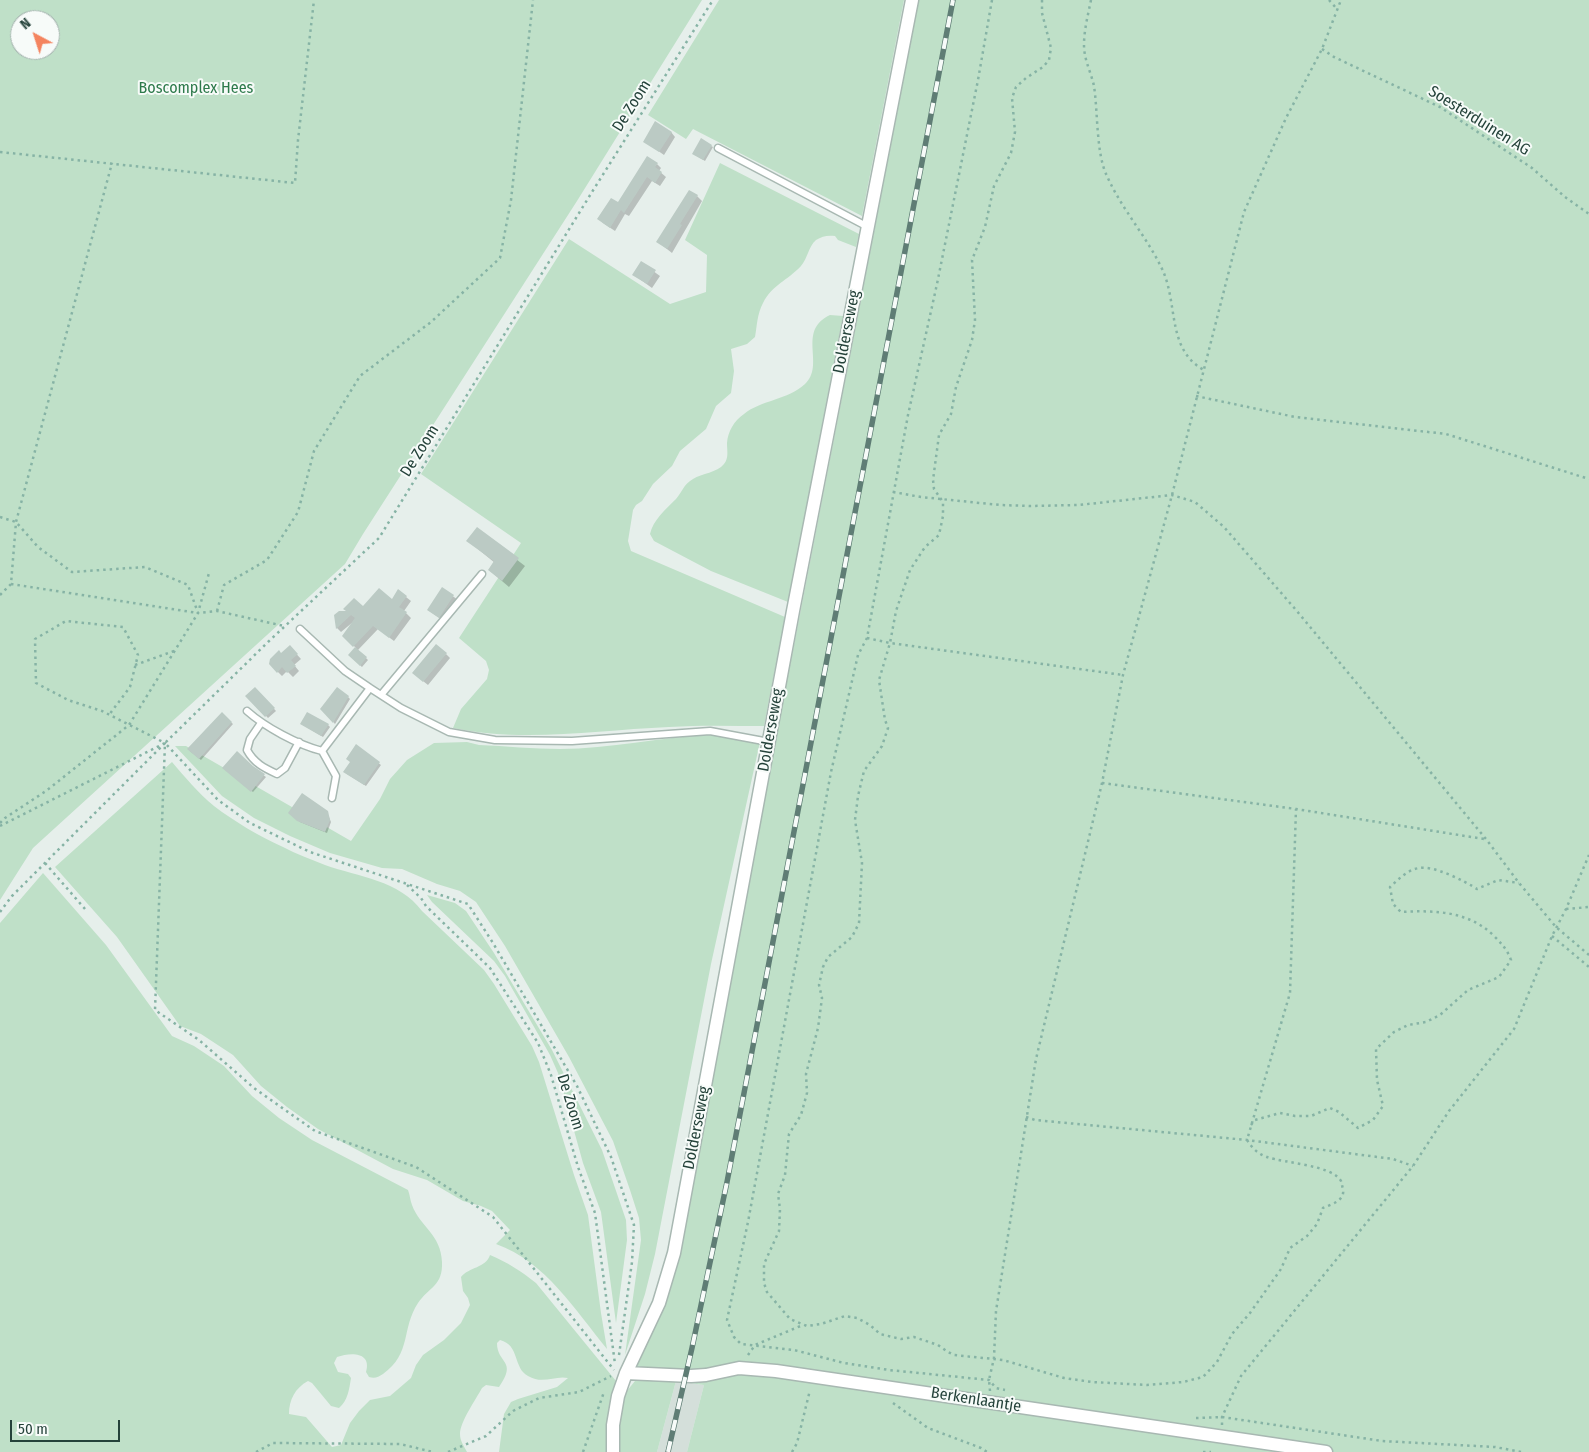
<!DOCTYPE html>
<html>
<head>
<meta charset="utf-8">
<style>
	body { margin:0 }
	#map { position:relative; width:1589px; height:1452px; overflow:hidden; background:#e6efeb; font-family:"Fira Sans Condensed",sans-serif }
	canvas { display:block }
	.north { position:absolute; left:10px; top:10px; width:50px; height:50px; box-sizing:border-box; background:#f7fbf9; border:1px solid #a3b1ad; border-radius:50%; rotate:320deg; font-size:14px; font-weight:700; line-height:20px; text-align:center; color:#24423a }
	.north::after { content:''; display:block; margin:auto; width:18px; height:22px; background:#f4845f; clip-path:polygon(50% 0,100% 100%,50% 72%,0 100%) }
	.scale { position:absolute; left:10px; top:1420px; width:110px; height:22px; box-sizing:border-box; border:2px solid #24423a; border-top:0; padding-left:6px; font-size:15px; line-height:18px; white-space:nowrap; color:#24423a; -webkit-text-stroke:4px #f7fbf9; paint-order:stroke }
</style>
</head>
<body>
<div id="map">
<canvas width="1589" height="1452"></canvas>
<div class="north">N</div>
<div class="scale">50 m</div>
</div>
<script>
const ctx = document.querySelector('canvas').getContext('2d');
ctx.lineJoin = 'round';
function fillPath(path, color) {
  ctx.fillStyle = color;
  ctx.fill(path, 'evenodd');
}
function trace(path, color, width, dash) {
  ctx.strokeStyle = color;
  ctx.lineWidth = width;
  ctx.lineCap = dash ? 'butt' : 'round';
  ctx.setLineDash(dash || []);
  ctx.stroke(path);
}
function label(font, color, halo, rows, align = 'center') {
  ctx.font = font + ' "Fira Sans Condensed",sans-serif';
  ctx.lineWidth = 4;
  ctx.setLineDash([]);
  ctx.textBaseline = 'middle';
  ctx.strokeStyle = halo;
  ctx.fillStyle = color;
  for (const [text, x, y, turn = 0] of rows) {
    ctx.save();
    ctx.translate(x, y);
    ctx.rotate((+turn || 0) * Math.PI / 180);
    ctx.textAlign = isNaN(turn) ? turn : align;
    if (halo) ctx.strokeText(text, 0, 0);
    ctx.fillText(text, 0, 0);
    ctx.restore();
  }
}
const built = new Path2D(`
	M676,1381L704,1385L687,1452H657Z`);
const green = new Path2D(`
	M0,0H702L577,201L363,534L345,564L33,848L0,900ZM20,20H50V50H20Z
	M719,0H904L862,216L693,129L686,139L648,115Z
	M919,0H1589V1452H687L704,1385L676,1381L657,1452H619L618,1425L622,1397L635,1381L639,1359L664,1305L775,743Z
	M720,163L859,234L856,247L838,240L835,236C828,235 822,236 816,240C808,247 808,258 801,266C787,281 773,284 763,303C757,314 757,326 755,337L747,344L731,349L734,371L731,393L716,406L706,429L680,451L672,466L653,484L642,501L636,505L633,510L628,541L631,551L785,617L764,726C732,726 700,725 669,727C597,730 524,743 453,728L461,709L487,679L489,670L486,661L459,638L521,543L421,474L569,239L670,304L706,292L707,255L685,240Z
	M830,315L843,316L788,602L711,571L654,541L650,534C653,520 666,509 676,499C683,491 683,485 693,479C702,473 717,473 724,464C729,458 727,451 727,443C728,431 734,421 744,414C761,400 788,400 805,384C826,365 796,331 830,315Z
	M710,735L760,742L711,964L655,1254L645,1294L625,1355L641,1240L639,1218L630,1190L613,1141L569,1057L505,946L476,902L460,891L437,884L402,869L382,868L330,853L290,836L254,818L222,796L175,746H186L351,841L380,799L390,779L407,760L434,743L467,742L479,745C506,746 533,749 560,749C610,749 660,737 710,735Z
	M172,762C185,777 198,793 214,806C235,822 259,836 283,847C296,854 311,859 325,865C359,877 399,880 422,911L484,970L494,984L532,1046L539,1062L574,1175L588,1215L601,1313L607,1349C575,1310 546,1262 496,1244L510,1230L492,1211L481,1206L463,1201L427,1180L393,1169L318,1129L287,1107L261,1086L233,1055L201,1034L180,1026L117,937L55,867Z
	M43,873L106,945L172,1036L194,1046L224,1066L252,1096L279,1118L312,1140L408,1190C410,1195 410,1200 412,1205C420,1227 441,1234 442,1262C443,1286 429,1287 418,1303C401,1329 412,1353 383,1374C378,1377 375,1379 369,1377L366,1372C372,1352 351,1352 337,1357L334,1363L338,1372L348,1374L351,1378C349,1390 348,1400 339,1408L331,1406L312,1383L308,1381C295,1388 289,1400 289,1414L306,1417L332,1447L341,1445L350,1423L359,1411L370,1400L390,1396L411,1378L416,1365L423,1355L444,1340L461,1323L470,1305L468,1298L463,1291L461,1277C469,1267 486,1268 490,1255C507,1262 521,1271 536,1283L616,1381L611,1415L608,1452H499L504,1414L511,1402L518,1399L557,1387L568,1378C555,1375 543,1385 528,1376C513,1368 520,1345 500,1340L497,1343C497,1364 518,1360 499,1387L486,1385L482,1388C476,1399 460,1422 460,1434C460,1441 464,1446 467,1452H0V923Z
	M427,895L455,903L466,911L494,953L552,1050L602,1150L626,1220L627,1240L616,1323L601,1212L583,1163L558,1073L550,1055L505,976L494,961L432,902Z`);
const shadow = new Path2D(`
	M671,132L675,137L664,155L644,141Z
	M711,146L713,147L705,161L695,155Z
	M657,164L661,168L659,171L666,177L660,186L652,181L629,216L625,214L615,231L603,223L599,219L619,204Z
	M697,196L702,201L672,253L658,242Z
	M642,263L660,276L652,288L634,275Z
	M477,529L525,566L509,587L489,570L495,563L468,541Z
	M443,589L458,600L444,621L428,610Z
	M406,597L411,601L404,611L411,618L394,641L378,629L358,650L368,660L362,667L349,655L356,648L344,636L353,622L341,632L337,628L336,616Z
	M290,647L301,659L294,665L299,671L293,677L287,671L282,676L270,664Z
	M446,654L450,658L428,685L418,677Z
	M255,688L276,711L268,718L247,696Z
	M348,697L350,699L335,724L322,709Z
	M222,714L233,724L201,760L190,751Z
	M303,725H328L330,727L323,737Z
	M357,746L381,765L366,786L347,774Z
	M252,767L266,777L253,792L226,770Z
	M327,812L331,822L327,833L300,822L290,813Z`);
const building = new Path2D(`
	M655,121L672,132L659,152L643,142Z
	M701,138L712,145L703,160L692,154Z
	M647,156L658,163L655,167L662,172L655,183L647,177L624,213L621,210L610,228L597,219L611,198L618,202Z
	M689,190L698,195L680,224L682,225L667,249L656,242Z
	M641,261L656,270L647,284L632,275Z
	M477,527L519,558L502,581L488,570L494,561L466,541Z
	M442,587L454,595L439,618L427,610Z
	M379,588L392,599L398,589L407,596L399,607L407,612L389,638L373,626L353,647L342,636L355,618L351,615L336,629L334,615L339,611H346L343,609L354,598L363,606Z
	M436,644L447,653L423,682L412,673Z
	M290,645L298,654L291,660L296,666L287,673L282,667L277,673L269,664L270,659L279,650L281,653Z
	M355,647L367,657L360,666L348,655Z
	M255,687L275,708L265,717L245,696Z
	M337,687L349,696L333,723L320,709Z
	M222,712L232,722L199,759L187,749Z
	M307,712L329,724L321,736L300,724Z
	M356,744L380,762L364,785L343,772L350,762L346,759Z
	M237,751L253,766L265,774L251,792L222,768Z
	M302,793L328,811L330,820L325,832L297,821L288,813Z`);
const path = new Path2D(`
	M992,0L978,80L937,284L908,415L867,638L858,655L831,772L748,1222L727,1320L734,1337L741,1344L794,1350L844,1363L889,1370L989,1380L996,1388L1005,1390
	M1042,0V13L1051,48L1049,60L1043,67L1026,78L1016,87L1012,98L1015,132L1011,153L994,186L985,227L972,260L975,320L972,340L956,387L951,414L939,435L933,480L934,489L943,502V516L939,535L925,547L910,570L896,611L890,643L879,680L885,720L888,728L882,746L864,771L858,796L855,820L862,863L859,923L852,937L828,957L823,967L819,985L822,998L818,1028L806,1074L807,1093L801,1115L789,1134L785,1175L778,1194L780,1209L779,1231L764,1264V1283L767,1292L790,1319L807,1326L821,1324L845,1316L857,1318L870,1325L880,1334L901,1339L914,1337L938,1345L948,1352L954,1355L1003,1360L1064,1378L1092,1382L1147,1385L1183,1382L1203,1377L1217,1362L1232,1334L1250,1313L1281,1269L1290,1248L1307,1236L1317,1224L1323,1208C1332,1204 1345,1201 1343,1189C1342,1186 1342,1184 1341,1181C1332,1165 1284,1163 1267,1157C1258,1154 1252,1148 1247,1140L1290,993L1296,809
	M1091,0C1088,15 1084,30 1084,45C1084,60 1091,72 1094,86C1098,112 1096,154 1107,176C1122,210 1148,238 1163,271C1178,305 1167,350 1204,370
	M1329,0L1337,9
	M1322,49L1334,57L1440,107L1532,168L1565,197L1589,214
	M0,152L295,183L298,140L314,0
	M1196,396L1295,417L1446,434L1589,479
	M893,492L921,497L1000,505L1030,506L1079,505L1172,495L1195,502L1224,527L1296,610L1486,839L1519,883L1556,927L1589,955
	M0,517L16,522L38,547L72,572L145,567L188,585L198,613L217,611L284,626
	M11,584L198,613
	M0,595L11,584L16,522L112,163
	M217,611L224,585L267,560L298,512L314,451L360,376L431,322L500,258L511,200L533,0
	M867,638L890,643L1123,675
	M135,665L174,651
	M1102,783L1296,809L1484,839
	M0,823L5,818L46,791L129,725L198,613L209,573
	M0,826L165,743L155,1010L199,1040L254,1088L315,1131L416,1167L493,1217L614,1370
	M45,863L85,909
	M407,885L421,898L426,906L490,968L538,1043L551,1075L578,1167L595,1213L615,1364
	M1566,909L1589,907
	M0,912L12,896L165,743L102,711L68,700L36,683L35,639L66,621L123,627L138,655L130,687L109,715
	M1552,936L1589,967
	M1026,1117L1035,1120L1247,1140L1393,1159L1413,1166
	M1251,1125L1255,1120L1280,1113L1295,1116H1311L1330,1108L1339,1112L1358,1128L1373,1120L1383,1106L1377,1080L1376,1049L1394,1032L1408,1025L1426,1022L1440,1015L1468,990L1499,977L1511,960C1507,949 1501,943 1493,935C1468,911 1434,910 1401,912L1393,904L1390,887C1399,879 1407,870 1419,868C1433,865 1465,881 1477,889L1498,880L1519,883
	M619,1355L632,1262L634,1225L611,1157L577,1086L493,943L468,904L310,852L250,823L218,800L165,743L268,642L379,538L592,192L713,0
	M748,1355L755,1345L803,1325
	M990,1391L989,1380L994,1358L996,1311L1036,1059L1102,783L1123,675L1172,495L1244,212L1286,118L1322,49L1341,0
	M893,1403L928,1428L981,1448L987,1452
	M1196,1418L1222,1417L1382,1441L1495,1447L1521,1452
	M1222,1425V1417L1241,1376L1413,1166L1449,1111L1514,1029L1552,936L1566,909L1589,855
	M256,1452L273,1443L400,1444L433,1452
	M448,1452L486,1436L513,1411L539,1398L579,1392L611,1376
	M583,1452L604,1392
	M792,1452L797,1443L810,1390
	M1203,1452H1211`);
const lane = new Path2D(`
	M718,148L868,227
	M300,629L345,671L370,688L401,708L449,732L495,740L572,741L710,731L769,742
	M381,695L482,574
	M247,711C265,727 298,745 322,751L370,688
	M261,723L250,739L247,750C254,763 264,768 277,774L285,768L299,742
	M322,751L336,776L332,798`);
const street = new Path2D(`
	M626,1373L691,1376L706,1375L739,1368L776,1371L1326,1452
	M613,1452V1425L618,1396L626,1373L659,1303L674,1253L793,611L912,0`);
const rail = new Path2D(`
	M668,1452L692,1348L727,1182L953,0`);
const parkNames = [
	["Boscomplex Hees",196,89]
];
const streetNames = [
	["De Zoom",632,106,-58],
	["Soesterduinen AG",1479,121,32],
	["Dolderseweg",847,332,-79],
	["De Zoom",420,451,-58],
	["Dolderseweg",771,730,-80],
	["De Zoom",570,1102,73],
	["Dolderseweg",697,1128,-79],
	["Berkenlaantje",976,1400,9]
];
fillPath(built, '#d4dfda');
fillPath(green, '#bfe0c8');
fillPath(shadow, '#0003');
fillPath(building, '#bbcac4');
trace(lane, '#a8b8b2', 9);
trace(street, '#a8b8b2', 15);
trace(path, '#86b3a5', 2.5, [2.5, 4]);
trace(lane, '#fff', 6);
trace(street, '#fff', 12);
trace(rail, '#5f7d75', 5.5);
trace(rail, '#f7fbf9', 4, [11]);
label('16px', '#2d7a4b', '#f7fbf9', parkNames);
label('16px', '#24423a', '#f7fbf9', streetNames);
</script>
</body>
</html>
